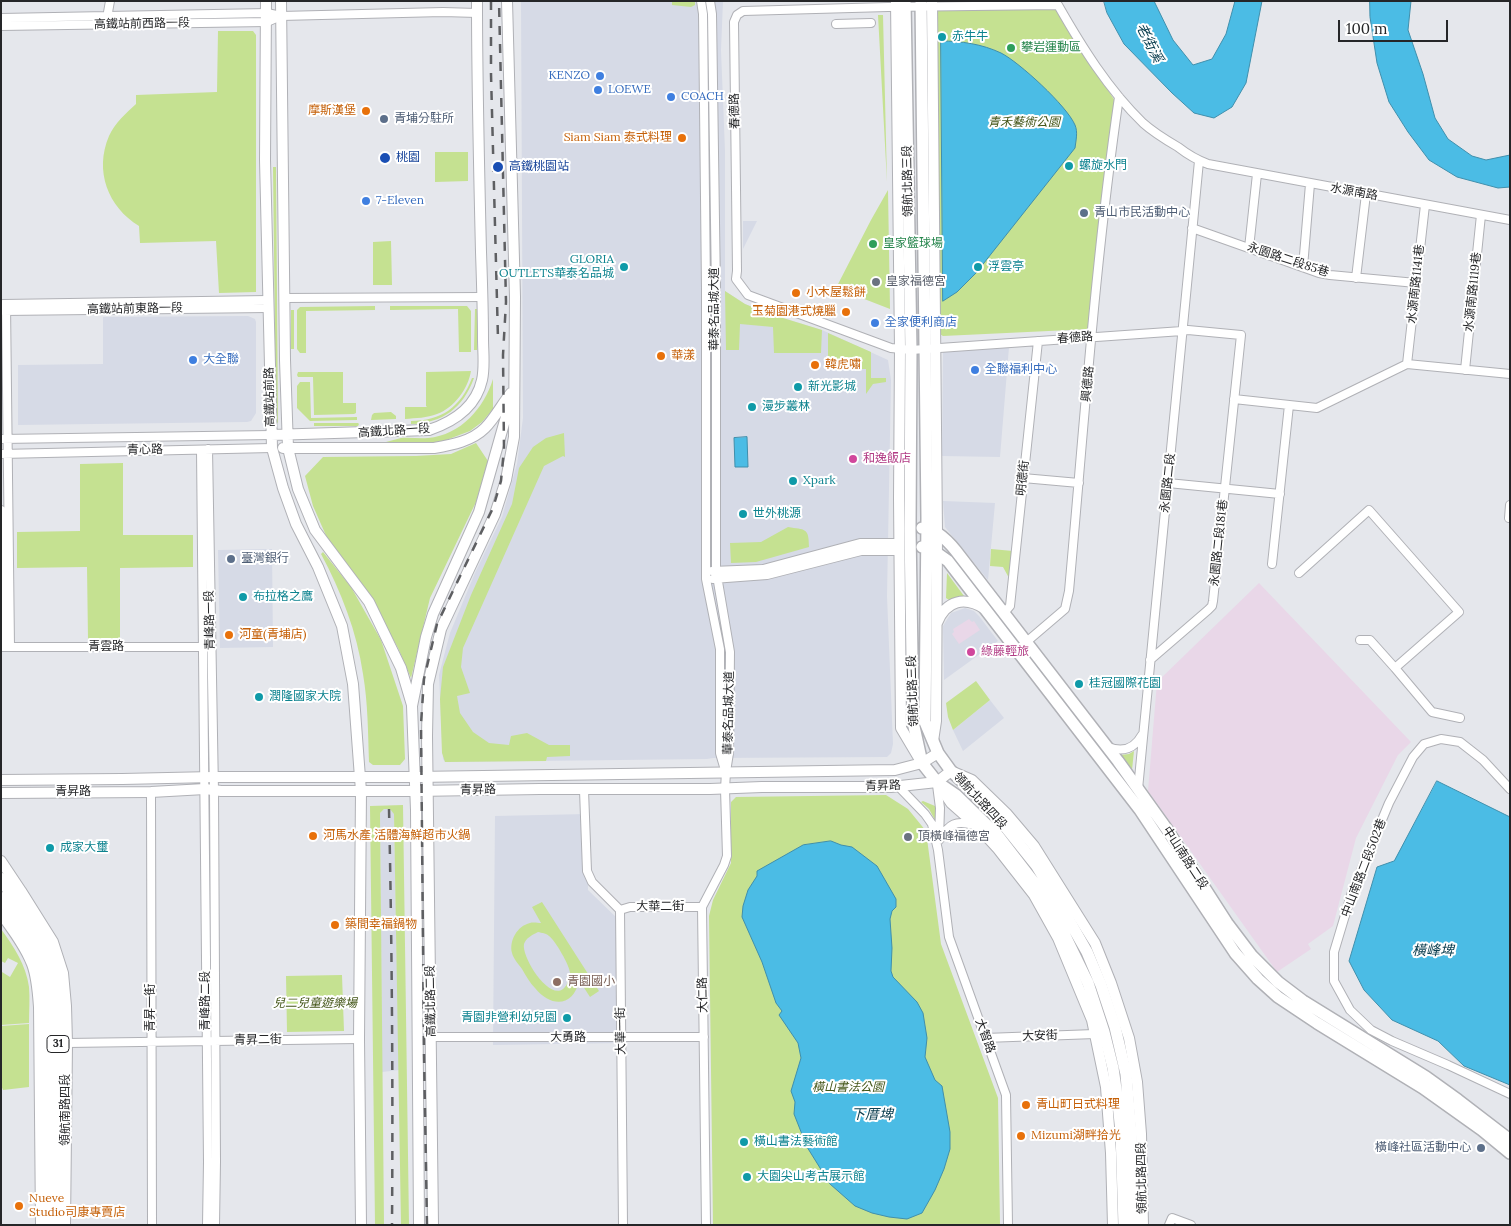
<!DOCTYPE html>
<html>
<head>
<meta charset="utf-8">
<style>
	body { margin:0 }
	#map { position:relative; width:1511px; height:1226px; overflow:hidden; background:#e5e7ec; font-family:Lora,serif }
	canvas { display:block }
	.frame { position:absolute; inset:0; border:2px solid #252628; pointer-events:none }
	.scale { position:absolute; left:1338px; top:20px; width:110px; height:22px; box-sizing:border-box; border:2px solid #252628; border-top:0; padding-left:6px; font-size:15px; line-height:18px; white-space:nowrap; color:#252628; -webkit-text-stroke:4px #fff; paint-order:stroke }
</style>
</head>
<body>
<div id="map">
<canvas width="1511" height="1226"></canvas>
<div class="frame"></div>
<div class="scale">100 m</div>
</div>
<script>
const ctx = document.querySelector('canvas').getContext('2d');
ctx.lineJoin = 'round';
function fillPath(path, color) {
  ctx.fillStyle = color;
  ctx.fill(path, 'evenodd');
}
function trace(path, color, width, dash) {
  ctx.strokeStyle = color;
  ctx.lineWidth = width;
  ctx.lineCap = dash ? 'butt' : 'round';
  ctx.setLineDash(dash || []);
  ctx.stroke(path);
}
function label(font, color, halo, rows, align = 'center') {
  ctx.font = font + ' Lora,"Noto Sans TC",serif';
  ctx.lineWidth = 4;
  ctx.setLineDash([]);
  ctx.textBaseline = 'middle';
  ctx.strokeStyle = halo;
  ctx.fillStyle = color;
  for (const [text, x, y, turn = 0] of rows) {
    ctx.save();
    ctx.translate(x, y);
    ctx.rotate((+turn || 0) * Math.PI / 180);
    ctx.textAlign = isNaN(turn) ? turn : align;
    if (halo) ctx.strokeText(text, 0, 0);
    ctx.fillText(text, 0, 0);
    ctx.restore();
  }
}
const built = new Path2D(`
	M521,1H723L721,50L725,151V291L745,304L770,314L822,330L888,360L891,380L887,596L893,744L891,753L887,757L713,758L707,759L445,762L443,759L439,675L450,633L475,573L502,517L517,464L523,418Z
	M743,221H757L743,249Z
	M248,316L255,319L256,322V413L251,421L247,422L18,425V365L103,364V317Z
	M1009,347L1000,457L942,456L943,351Z
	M943,501L995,503L988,580L945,527Z
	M272,549L273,647L220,648L218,550Z
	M965,608L974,611L979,616L998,641L944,680L943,626L951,613Z
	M990,700L1004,718L963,751L953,730Z
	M384,809H390L394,813L399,1070L382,1072L380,813Z
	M587,814L588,890L620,921V1043L493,1045L495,816Z`);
const industrial = new Path2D(`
	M1259,583L1411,742L1398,755L1356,838L1333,926L1308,944L1311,949L1277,972L1148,791L1157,682Z
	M969,619L972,622L974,621L980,630L959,644L952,634L954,632L953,629Z`);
const green = new Path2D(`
	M672,1H695V5L691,7L672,5Z
	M1057,6L1081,48L1115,101L1091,329L943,336L938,333L935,8Z
	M878,15H883L887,182Z
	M218,31H253L256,35V292L219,293L216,241L140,243L139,226C108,207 94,171 109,136C115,123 126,113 136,104V95L217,92Z
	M435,152H468V181L435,182Z
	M273,167H276L278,423L276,422Z
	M888,190L890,309L836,288L871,220Z
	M391,241L392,285H373V242Z
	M725,291L745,304L770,314L822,330L821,353H774L773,327L740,324L739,350H726Z
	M375,306V310L306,311V353H300L297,349V310L300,307Z
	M390,306H467L471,311V352H459L458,309L390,310Z
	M475,309H478L477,350H474Z
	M291,310H294V349H291Z
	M828,333L871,352V378H886V382L873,384L866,394V369H828Z
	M471,371C468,389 454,408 437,414C427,418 416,418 405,419V407H427L426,406V372Z
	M298,372H343V403H356V413L354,414L314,415L313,377H298L297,375Z
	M472,378H474C463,408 443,423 411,424V421C441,421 461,407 472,378Z
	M493,379V409L482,422L470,431L441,442L391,443L386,442C391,441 396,439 401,438C410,437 419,439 428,438C461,435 484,408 493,379Z
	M300,382H310L311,418L357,417V420L310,421L297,408V386Z
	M391,412L396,416V419L371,420L372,415L374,413Z
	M314,423H358L359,424L358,426H314Z
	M564,433L565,457L563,456L544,466L463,648L461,667L470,693L457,696L460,713L473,732L489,743L509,745L511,736L527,733L549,745H570V756L547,757L546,761L445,762L442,753L440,699L443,667L471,595L512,504L519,468L533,447L546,438Z
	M476,443L488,461L476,502L430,598L411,678L398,648L378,611L328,540L313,506L305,476L323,457L416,456L451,454Z
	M123,463V535H193V567L120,568V639H88L87,567L17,568V532L80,531V464Z
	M788,527C805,530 809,527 809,547L756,562L731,563L730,543L761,542Z
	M991,549L1013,551L1009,578L1003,567L990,566Z
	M323,552L351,587L381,640L403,706L405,759L400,765H373L369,762C368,733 368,703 363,674C357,632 341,591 321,554Z
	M947,573L964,596L949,600L946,598Z
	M976,681L990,700L953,730L948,717L946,703Z
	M1134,751L1132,770L1131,771L1120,755L1129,754Z
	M886,795L908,809L926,831L941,944L998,1098L1000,1225H713L709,916L713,900L731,863V802L736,797Z
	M923,801L935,806V820L929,809L921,802Z
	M403,805L409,1225H401L394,814L390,809H384L380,813L384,1225H375L370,806Z
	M542,902L599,991L590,997L579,980C574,1007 551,1008 535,988C530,983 526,976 522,969C519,965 513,958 512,953C509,941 517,926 530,923C533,922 538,923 541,923L532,907ZM538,932C542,933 546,933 549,936C555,940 570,966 570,973C570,976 568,981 567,984C554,1009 521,958 524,944C526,938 532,935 538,932Z
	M1,929C14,947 26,965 29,987C30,998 29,1011 29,1023L1,1025V973L2,972L10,977L18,963L8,958L5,963L1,961Z
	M342,975L344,1031L287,1032L286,976Z
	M29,1024V1087L3,1090L1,1085V1026Z`);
const water = new Path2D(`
	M1104,1H1154L1173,40L1193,65L1212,59L1226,34L1235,1H1262L1246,83L1232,107L1214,118L1194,113L1172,93L1124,44L1107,13Z
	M1370,1H1411L1408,30L1423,74L1435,118L1448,139L1472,156L1486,160L1510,155V187L1498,188L1457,177L1429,160L1408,132L1389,102L1377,63L1370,17Z
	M941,41C961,41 982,44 1001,53C1019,62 1067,106 1075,125C1078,132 1076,140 1075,148L976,273L957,292L943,301Z
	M747,437L748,467H735L734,438Z
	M1437,781L1510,817V1085L1464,1066L1438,1041L1392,1020L1364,990L1349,961L1377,867L1394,861Z
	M831,841L841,845L852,847L877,866L896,899V907L892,911L890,919L892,948L891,971L893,977L917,1002L923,1013L927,1038L925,1057L935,1080L942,1086L950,1132V1149L944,1169L935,1190L922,1213L907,1219L889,1217L872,1213L855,1206L830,1184L807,1147L794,1114L795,1102L791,1091L801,1058L798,1043L779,1015L782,1011L776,1003L762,962L742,917L743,906L748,890L757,876V871L803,845Z`);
const minor = new Path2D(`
	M701,1L703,14L706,290V579L720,649V753L725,770
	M1,18L267,13L281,16L443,12L477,13
	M107,18L110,1
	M836,24L871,23
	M1,26L267,22L281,16
	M1192,228L1319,273L1330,275L1416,283
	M1249,248L1257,174
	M1303,267L1310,184
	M1356,278L1366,194
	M284,298L483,297
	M3,304L268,300
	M6,304L10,647
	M3,311L268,308
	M1407,364L1425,205
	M1465,370L1481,215
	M1234,399L1317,408L1407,364L1510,374
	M1,439L271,435
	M208,449L214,791L216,1162L215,1225
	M201,450L208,1162L207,1225
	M1,454L272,448
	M1023,478L1079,483
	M1168,483L1280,494
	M1510,505L1509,518H1510
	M1,510L3,647
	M1272,564L1289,405
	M712,571L763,569L860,543H900
	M1299,573L1369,510L1459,612L1395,668L1370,640H1360
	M713,579L767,575L861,551H900
	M1004,613L1010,606L1038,341
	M1024,644L1065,609L1069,591C1084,427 1095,261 1119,97
	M1,647H207
	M1150,660L1208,610L1212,606L1213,601L1241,335L1188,330L1182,331L911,350L891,348L748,295L736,279L737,271L734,22L737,15L743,11L888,7L1058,5C1082,47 1108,89 1143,123C1153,132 1166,140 1178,147C1187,154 1197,160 1208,164L1510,220
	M1395,668L1432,712L1460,718
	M1108,747C1123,753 1135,748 1142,735
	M937,785L940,808L939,840
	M898,786L925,814L932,824L938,850L949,937L1006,1095L1008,1225
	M1138,789L1199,161
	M1510,789L1483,760L1460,742L1441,739L1424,744L1413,757L1389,803L1352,892L1334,952V981L1350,1010L1371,1030L1392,1041L1448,1065L1510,1094
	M584,790L587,871L592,882L620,910L623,1225
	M151,792L152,1225
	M940,839C949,824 956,820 973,825
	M620,910L630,907H702
	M432,1037H704
	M985,1038L1095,1034
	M67,1043L359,1039
	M706,1225L702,907L724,865L727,856L725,789L726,772L729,753L730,652L716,570V290L712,14L710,1
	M1169,1225L1172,1218L1191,1225`);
const tertiary = new Path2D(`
	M266,1L265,160L272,448L283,488L296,524L318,567L342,626L353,684L361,791L359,1039L361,1225
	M281,1L285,360L288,448L298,489L315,530L369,602L401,668L412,705
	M896,1L900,349L899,498L901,728L920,760
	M932,1L937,533L936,721L933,741
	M271,435L429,430C453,422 476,407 482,380C485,367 483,352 483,339C483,310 482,281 481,252C479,168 477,85 477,1
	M283,448H434C452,445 472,441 485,428C495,418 502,404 511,393
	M937,623C946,600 965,596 985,609
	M1,780L122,779L213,777H415L895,770L922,763L938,753
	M939,785L951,803L977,826L998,849L1034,895L1058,938L1092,1020L1106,1087L1111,1153L1113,1225
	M1,793L151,792L205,789L221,791H415L540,789H710L762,787H891L937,782L951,771L972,780L1006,813L1034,846L1095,943L1111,983L1129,1038L1137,1082L1141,1134L1143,1225
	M1,861L21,891L53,942L63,973L66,1006L67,1043L65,1225
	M1,914C12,929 25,946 32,964C37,977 38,993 39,1007L41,1225
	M419,1225L416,810L412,706L426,637L433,614L479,512L511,399
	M433,1225L427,736L428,684L441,629L495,514L506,480L514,437L515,297L507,1`);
const secondary = new Path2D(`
	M905,1L911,350L910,529L913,722L922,763L937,782L956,795L999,837L1033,881L1052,909L1088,983L1104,1032L1113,1068L1118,1103L1121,1132L1124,1225
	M921,1L927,518L925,722L938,753L951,771L974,792L1000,820L1036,865L1058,901L1087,952L1101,985L1115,1027L1126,1074L1131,1134L1133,1225
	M922,528C935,528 948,541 956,551L1118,761L1166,828L1227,923L1252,956L1278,982L1303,1001L1426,1077L1458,1100L1510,1140
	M922,547L927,546L948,561L1140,810L1235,953L1258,979L1278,997L1317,1023L1423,1088L1482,1130L1510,1153`);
const primary = new Path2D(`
	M1,879C17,902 42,931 50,958C55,974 57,991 59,1007L58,1225
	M1,898C15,917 33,938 41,961C46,975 47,992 48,1007L49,1225`);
const rail = new Path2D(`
	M491,1V74L498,339
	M389,809C392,948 393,1086 392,1225
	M427,1225L424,1054L421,724L424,679L437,624L493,508L501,481L504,449L503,355L506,302L499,1`);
const markers = [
	[942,37,5,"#0f9aa8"],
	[1011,48,5,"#2e9e5b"],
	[600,76,5,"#3f7fe0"],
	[598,90,5,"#3f7fe0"],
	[671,97,5,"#3f7fe0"],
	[366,111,5,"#e8710a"],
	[384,119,5,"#5c6f8a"],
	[682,138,5,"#e8710a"],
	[385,158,6,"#1a4fb4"],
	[1069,166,5,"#0f9aa8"],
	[498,167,6,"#1a4fb4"],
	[366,201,5,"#3f7fe0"],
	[1084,213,5,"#5c6f8a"],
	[873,244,5,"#2e9e5b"],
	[624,267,5,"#0f9aa8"],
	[978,267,5,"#0f9aa8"],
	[876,282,5,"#6b7280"],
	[796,293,5,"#e8710a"],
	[846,312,5,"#e8710a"],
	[875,323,5,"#3f7fe0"],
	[661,356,5,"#e8710a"],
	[193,360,5,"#3f7fe0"],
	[815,365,5,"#e8710a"],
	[975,370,5,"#3f7fe0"],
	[798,387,5,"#0f9aa8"],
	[752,407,5,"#0f9aa8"],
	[853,459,5,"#d1479c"],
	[793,481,5,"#0f9aa8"],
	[743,514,5,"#0f9aa8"],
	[231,559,5,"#5c6f8a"],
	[243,597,5,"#0f9aa8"],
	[229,635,5,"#e8710a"],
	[971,652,5,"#d1479c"],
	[1079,684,5,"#0f9aa8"],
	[259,697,5,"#0f9aa8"],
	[313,836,5,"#e8710a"],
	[908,837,5,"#6b7280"],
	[50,848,5,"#0f9aa8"],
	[335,925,5,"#e8710a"],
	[557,982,5,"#8d6e63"],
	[567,1018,5,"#0f9aa8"],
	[1026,1105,5,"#e8710a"],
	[1021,1136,5,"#e8710a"],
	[744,1142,5,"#0f9aa8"],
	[1481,1148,5,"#5c6f8a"],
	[747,1177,5,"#0f9aa8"],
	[19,1206,5,"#e8710a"]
];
const shields = [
	[58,1044,22]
];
const shieldNames = [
	["31",58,1044]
];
const streetNames = [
	["高鐵站前西路一段",142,24,-1],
	["春德路",735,111,-91],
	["領航北路三段",908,181,-91],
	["水源南路",1354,192,10],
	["永園路二段85巷",1288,260,18],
	["水源南路1141巷",1416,284,-84],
	["水源南路1119巷",1473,292,-84],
	["高鐵站前東路一段",135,309,-1],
	["華泰名品城大道",715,309,-90],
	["春德路",1075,338,-4],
	["興德路",1088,384,-85],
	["高鐵站前路",270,397,-91],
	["高鐵北路一段",394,431,-4],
	["青心路",145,450,-1],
	["明德街",1023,478,-84],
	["永園路二段",1168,483,-84],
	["永園路二段181巷",1219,543,-84],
	["青峰路一段",210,620,-91],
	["青雲路",106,647],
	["領航北路三段",913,691,-92],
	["華泰名品城大道",729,713,-89],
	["青昇路",883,786,-2],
	["青昇路",478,790,-1],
	["青昇路",73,792],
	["領航北路四段",980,801,47],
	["中山南路二段",1185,858,57],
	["中山南路二段502巷",1364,868,-69],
	["大華二街",660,907],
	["大仁路",703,995,-91],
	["青峰路二段",206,1001,-90],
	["高鐵北路二段",431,1001,-91],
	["青昇一街",151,1008,-90],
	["大華一街",621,1031,-91],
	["大智路",985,1036,70],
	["大安街",1040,1036,-2],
	["大勇路",568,1038],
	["青昇二街",258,1040,-1],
	["領航南路四段",66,1110,-90],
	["領航北路四段",1142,1178,-91]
];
const cultureNames = [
	["赤牛牛",952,37],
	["螺旋水門",1079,166],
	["GLORIA",614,260,"right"],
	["OUTLETS華泰名品城",614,274,"right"],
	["浮雲亭",988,267],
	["新光影城",808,387],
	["漫步叢林",762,407],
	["Xpark",803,481],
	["世外桃源",753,514],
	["布拉格之鷹",253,597],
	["桂冠國際花園",1089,684],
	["潤隆國家大院",269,697],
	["成家大璽",60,848],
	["青園非營利幼兒園",557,1018,"right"],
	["橫山書法藝術館",754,1142],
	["大園尖山考古展示館",757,1177]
];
const leisureNames = [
	["攀岩運動區",1021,48],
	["皇家籃球場",883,244]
];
const shopNames = [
	["KENZO",590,76,"right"],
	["LOEWE",608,90],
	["COACH",681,97],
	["7-Eleven",376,201],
	["全家便利商店",885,323],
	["大全聯",203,360],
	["全聯福利中心",985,370]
];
const foodNames = [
	["摩斯漢堡",356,111,"right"],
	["Siam Siam 泰式料理",672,138,"right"],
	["小木屋鬆餅",806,293],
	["玉菊園港式燒臘",836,312,"right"],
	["華漾",671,356],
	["韓虎嘯",825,365],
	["河童(青埔店)",239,635],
	["河馬水產 活體海鮮超市火鍋",323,836],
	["築間幸福鍋物",345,925],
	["青山町日式料理",1036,1105],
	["Mizumi湖畔拾光",1031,1136],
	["Nueve",29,1199],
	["Studio司康專賣店",29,1213]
];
const serviceNames = [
	["青埔分駐所",394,119],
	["青山市民活動中心",1094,213],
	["臺灣銀行",241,559],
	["橫峰社區活動中心",1471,1148,"right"]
];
const parkNames = [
	["青禾藝術公園",1024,123],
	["兒二兒童遊樂場",315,1004],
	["橫山書法公園",848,1088]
];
const transitNames = [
	["桃園",396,158],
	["高鐵桃園站",509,167]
];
const worshipNames = [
	["皇家福德宮",886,282],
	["頂橫峰福德宮",918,837]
];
const hotelNames = [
	["和逸飯店",863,459],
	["綠藤輕旅",981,652]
];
const educationNames = [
	["青園國小",567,982]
];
const waterNames = [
	["老街溪",1149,43,63],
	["橫峰埤",1433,951],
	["下厝埤",872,1115]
];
fillPath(built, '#d6dae6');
fillPath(industrial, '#e9d7e8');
fillPath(green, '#c5e191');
fillPath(water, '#4bbce5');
trace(water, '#408fac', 1);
trace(minor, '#b0b1b6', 10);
trace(tertiary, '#b0b1b6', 12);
trace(secondary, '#b0b1b6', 14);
trace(primary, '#b0b1b6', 15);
trace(minor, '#fff', 8);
trace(tertiary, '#fff', 10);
trace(secondary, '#fff', 11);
trace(primary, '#fff', 12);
trace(rail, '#5e5f62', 2.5, [9, 9]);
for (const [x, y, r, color] of markers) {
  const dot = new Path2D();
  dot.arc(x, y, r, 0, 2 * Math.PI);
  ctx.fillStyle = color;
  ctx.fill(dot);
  trace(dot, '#fff', 2);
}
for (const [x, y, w] of shields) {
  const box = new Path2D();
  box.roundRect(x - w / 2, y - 8.5, w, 17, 4);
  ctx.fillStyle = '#fff';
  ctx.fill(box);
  trace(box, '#252628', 1);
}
label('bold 11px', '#252628', null, shieldNames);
label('12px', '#252628', '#fff', streetNames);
label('12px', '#0d838f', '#fff', cultureNames, 'left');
label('12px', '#27864d', '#fff', leisureNames, 'left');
label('12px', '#366cbe', '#fff', shopNames, 'left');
label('12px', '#c56008', '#fff', foodNames, 'left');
label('12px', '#4e5e75', '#fff', serviceNames, 'left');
label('italic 12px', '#445619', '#fff', parkNames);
label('12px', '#164399', '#fff', transitNames, 'left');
label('12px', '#5b616d', '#fff', worshipNames, 'left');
label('12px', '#b23c85', '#fff', hotelNames, 'left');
label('12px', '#785e54', '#fff', educationNames, 'left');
label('italic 14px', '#0e4051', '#fff', waterNames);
</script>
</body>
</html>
